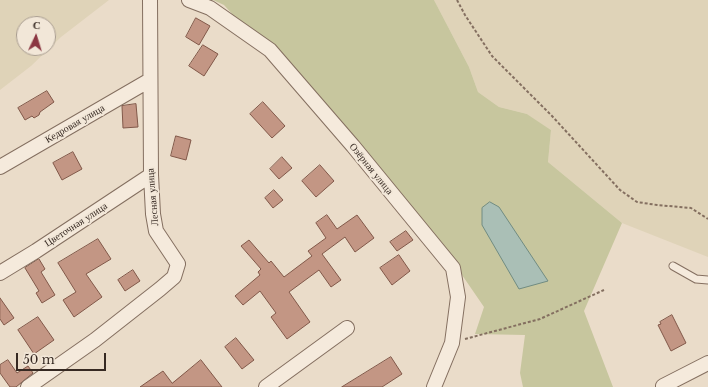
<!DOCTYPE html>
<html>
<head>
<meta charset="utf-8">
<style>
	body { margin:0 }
	#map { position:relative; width:708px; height:387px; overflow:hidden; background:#eadcc9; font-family:"Libre Baskerville",serif }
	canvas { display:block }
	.north { position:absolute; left:16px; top:16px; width:40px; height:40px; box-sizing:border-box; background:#f2e7d8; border:1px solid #a79b8f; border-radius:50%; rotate:4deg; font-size:11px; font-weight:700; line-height:16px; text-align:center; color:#362922 }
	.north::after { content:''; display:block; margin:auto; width:14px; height:18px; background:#8c3742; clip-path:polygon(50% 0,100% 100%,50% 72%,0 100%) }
	.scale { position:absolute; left:16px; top:353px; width:90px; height:18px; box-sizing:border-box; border:2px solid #362922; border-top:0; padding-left:5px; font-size:12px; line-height:14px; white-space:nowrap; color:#362922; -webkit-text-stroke:3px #f2e7d8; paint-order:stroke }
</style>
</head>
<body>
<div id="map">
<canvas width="708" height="387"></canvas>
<div class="north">С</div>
<div class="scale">50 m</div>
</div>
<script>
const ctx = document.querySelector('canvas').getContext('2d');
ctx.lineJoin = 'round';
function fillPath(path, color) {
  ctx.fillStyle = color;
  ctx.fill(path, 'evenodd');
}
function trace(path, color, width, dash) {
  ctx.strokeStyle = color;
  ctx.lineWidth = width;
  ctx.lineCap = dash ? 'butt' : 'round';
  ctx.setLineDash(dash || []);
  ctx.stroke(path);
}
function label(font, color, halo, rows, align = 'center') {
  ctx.font = font + ' "Libre Baskerville",serif';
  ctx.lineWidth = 4;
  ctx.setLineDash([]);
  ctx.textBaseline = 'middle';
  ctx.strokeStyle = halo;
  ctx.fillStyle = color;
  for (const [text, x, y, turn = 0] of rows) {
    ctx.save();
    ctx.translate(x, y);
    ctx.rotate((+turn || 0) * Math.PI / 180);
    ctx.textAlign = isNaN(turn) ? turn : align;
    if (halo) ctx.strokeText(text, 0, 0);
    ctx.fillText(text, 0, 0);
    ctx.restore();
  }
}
const farmland = new Path2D(`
	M0,0H109L61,37L31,66L0,90ZM24,24H48V48H24Z
	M434,0H708V257L622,223L548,162L551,130L527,114L499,107L478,92L469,67Z`);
const green = new Path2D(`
	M213,0H434L469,67L478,92L499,107L527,114L551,130L548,162L622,223L584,311L613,387H523L520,373L525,335L475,334L484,307L438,240L224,5Z`);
const water = new Path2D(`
	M490,202L499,207L548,281L519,289L482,225V208Z`);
const building = new Path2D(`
	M196,18L210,26L199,45L186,37Z
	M203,45L218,54L204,76L189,66Z
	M47,91L54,102L40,112L39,115L34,118L32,116L25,120L18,108Z
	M263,102L285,126L272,138L250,114Z
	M136,104L138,127L123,128L122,106Z
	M176,136L191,140L186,160L171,156Z
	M73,152L82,169L62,180L53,163Z
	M282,157L292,168L279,179L270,169Z
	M320,165L334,181L316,197L302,181Z
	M274,190L283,200L273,208L265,198Z
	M327,215L337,229L357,215L374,238L355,252L345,237L322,254L341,280L331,287L319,270L289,292L310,322L287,339L271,317L276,313L260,291L243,305L235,296L260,275L258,272L261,269L241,246L249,240L269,263L271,261L284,277L312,256L308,251L326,238L316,223Z
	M406,231L413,240L397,251L390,242Z
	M98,239L111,259L86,274L102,297L74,317L63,300L76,292L58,263Z
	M399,255L410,271L392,285L380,268Z
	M39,259L45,269L41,272L55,295L42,303L36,293L39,291L25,268Z
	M133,270L140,281L125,291L118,280Z
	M0,298L14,318L4,325L0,319Z
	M672,315L686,343L671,351L658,325L661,324L660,322Z
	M38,317L54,340L34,354L18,330Z
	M236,338L254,360L242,369L225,347Z
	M391,357L402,374L382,387H342Z
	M8,360L17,373L28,366L33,373L16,387H10L0,373V365Z
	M201,360L222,387H140L163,371L172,383Z`);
const path = new Path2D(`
	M457,0L465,15L492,56L552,116L620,190L637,202L657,205L691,208L708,219
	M465,339L540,319L604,290`);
const service = new Path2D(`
	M673,266L696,279L708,280`);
const minor = new Path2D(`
	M189,0L210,8L270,50L353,146L453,268L458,297L452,343L434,387
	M0,167L150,80
	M0,273L36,251L151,175
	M663,386L708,363
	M28,387L95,340L160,289L174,277L178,264L156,231L153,214L151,175L150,0
	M266,387L347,328`);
const streetNames = [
	["Кедровая улица",75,124,-30],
	["Озёрная улица",371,169,51],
	["Лесная улица",153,197,-95],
	["Цветочная улица",76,225,-33]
];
fillPath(farmland, '#dfd3b8');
fillPath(green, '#c7c69e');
fillPath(water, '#aabfb6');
trace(water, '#718c82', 1);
fillPath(building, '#c39684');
trace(building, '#815849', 1);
trace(service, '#846f60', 9);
trace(minor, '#846f60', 16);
trace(path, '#846f60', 2, [3, 2]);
trace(service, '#f5eadc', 7);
trace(minor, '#f5eadc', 14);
label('10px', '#362922', '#f2e7d8', streetNames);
</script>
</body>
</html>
